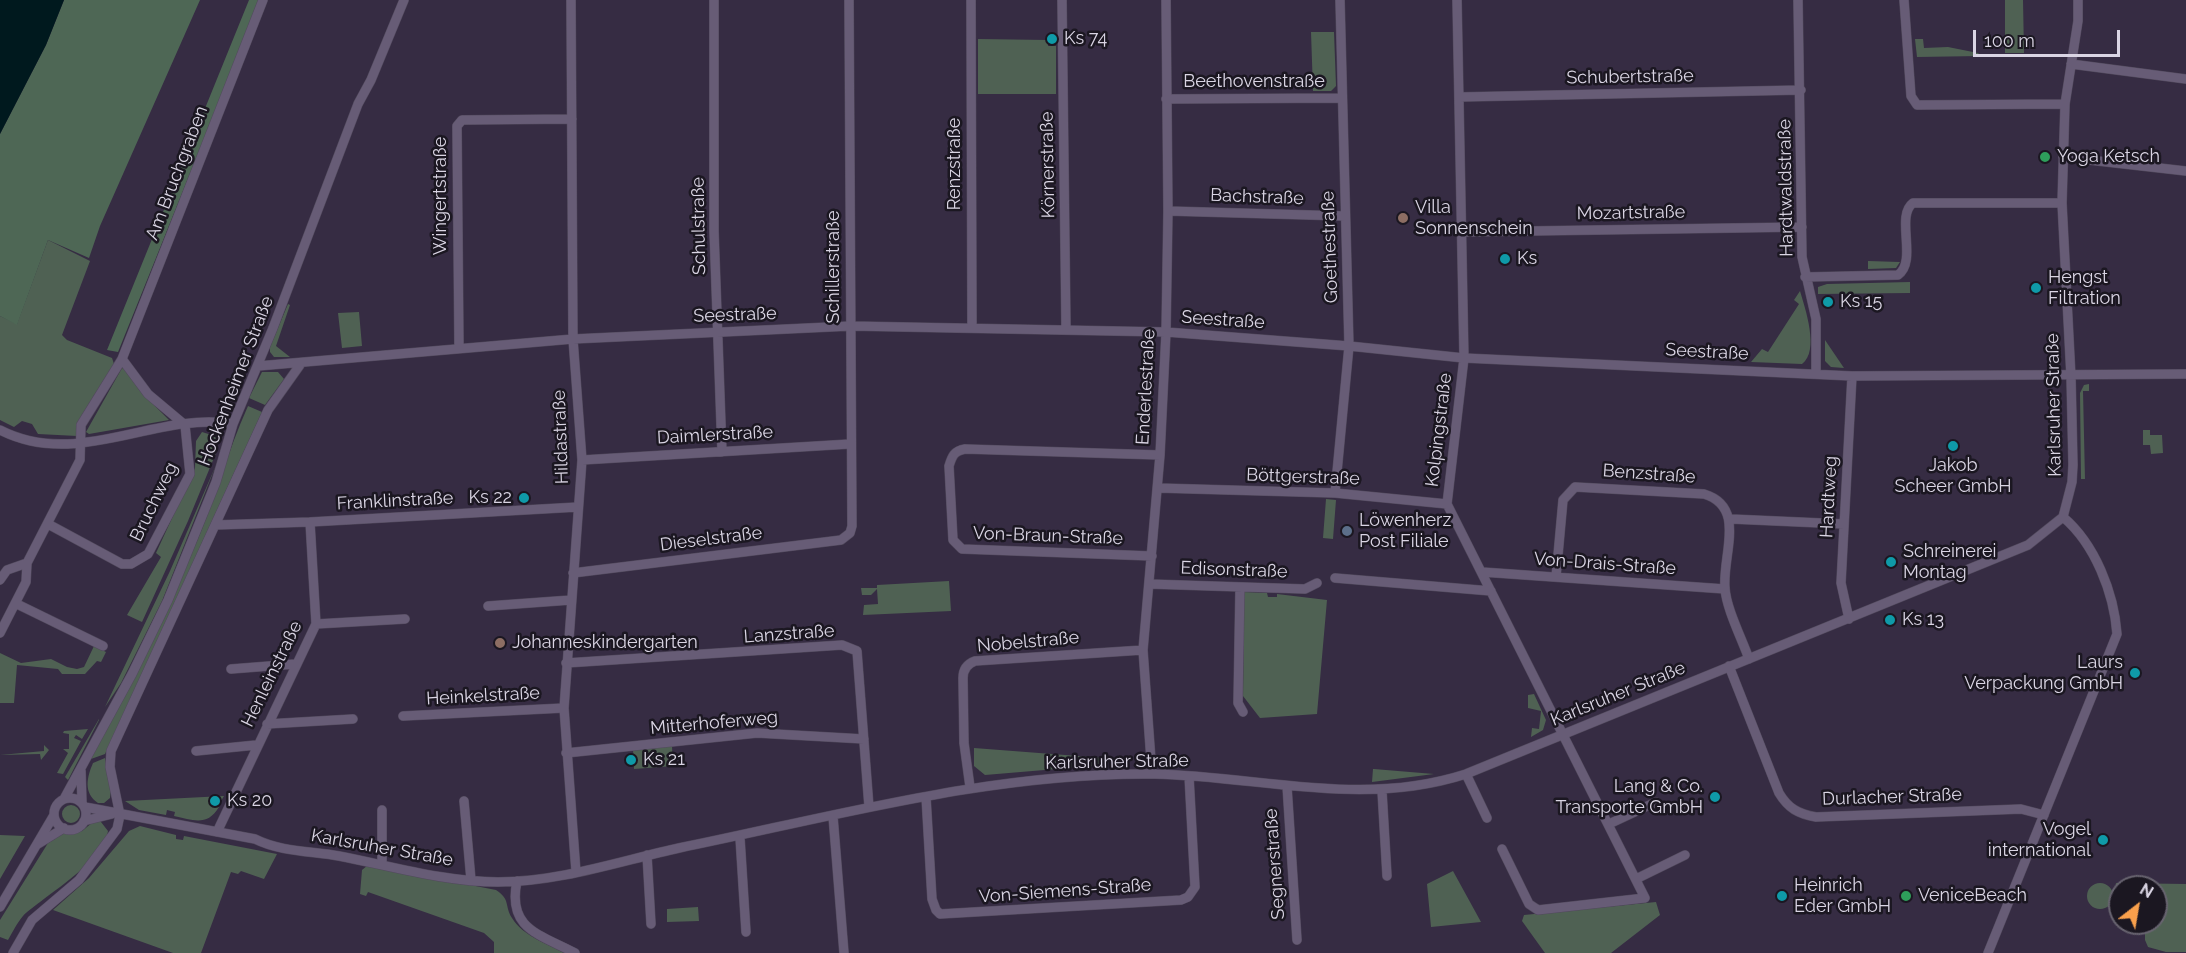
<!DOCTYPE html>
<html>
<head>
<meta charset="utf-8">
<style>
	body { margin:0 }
	#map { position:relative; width:2186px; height:953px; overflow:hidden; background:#362c43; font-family:Raleway,sans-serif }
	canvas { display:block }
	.north { position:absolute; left:2108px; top:875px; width:60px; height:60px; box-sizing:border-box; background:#1b1721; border:2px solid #67636f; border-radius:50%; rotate:31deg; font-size:16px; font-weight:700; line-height:24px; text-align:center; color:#dad5e4 }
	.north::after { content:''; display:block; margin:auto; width:21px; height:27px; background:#f9a04c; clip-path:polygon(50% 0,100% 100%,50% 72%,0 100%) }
	.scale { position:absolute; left:1973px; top:30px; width:147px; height:27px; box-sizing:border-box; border:3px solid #dad5e4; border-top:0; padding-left:8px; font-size:18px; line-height:21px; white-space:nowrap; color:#dad5e4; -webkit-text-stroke:4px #1b1721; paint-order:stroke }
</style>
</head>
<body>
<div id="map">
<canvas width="2186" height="953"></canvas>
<div class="north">N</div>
<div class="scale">100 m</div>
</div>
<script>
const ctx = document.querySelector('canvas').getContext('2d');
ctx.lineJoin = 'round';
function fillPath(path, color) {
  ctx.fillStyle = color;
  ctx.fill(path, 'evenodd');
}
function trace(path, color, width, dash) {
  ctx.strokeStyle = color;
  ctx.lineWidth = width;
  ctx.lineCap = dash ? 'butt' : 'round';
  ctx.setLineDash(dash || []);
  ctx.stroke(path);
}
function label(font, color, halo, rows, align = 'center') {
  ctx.font = font + ' Raleway,sans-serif';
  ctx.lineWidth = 5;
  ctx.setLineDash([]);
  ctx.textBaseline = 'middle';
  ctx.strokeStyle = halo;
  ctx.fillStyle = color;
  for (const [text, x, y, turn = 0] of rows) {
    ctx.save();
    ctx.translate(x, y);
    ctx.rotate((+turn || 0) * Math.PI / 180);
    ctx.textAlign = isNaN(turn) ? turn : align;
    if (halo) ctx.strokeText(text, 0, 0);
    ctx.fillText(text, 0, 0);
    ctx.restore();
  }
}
const green = new Path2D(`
	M2005,0H2023L2024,53H2005Z
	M1311,32H1334L1336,86L1331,91H1313Z
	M978,39L1048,40V46H1056V94H978Z
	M1915,39H1923L1924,48L1948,47L1978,53L1981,56L1917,57Z
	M48,240L90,261L62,335L67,340L112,358L114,364L77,436L38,434L32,424L22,421L14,427L0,420V316L17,324Z
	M1868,261L1900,262L1896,268L1868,269Z
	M1910,282V293L1818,294V287L1827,284Z
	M1800,291C1805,308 1820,351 1802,364L1751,362L1762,349L1768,352L1799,304L1794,300Z
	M288,304L290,305L276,346L290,357H274L270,352V347Z
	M359,312L362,346L342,348L338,313Z
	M1825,340L1844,368L1831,367L1825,361Z
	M122,368L127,370L140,391L169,420L89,434L86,432Z
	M262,372H278L284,379L265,405L249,398Z
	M2089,384V391H2083L2085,479H2081L2080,393L2084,385Z
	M248,406L262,412L105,754L91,759C125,689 163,619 194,548C215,501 227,452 248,406Z
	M2143,430H2150V435H2162L2163,453L2151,454L2150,445H2143Z
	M202,432L215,436L218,448L188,521L142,622L127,615L161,557L156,553L195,468L196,441Z
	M216,465L162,601L121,683L105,707L170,571Z
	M1326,499L1336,500L1333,539L1323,538Z
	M949,581L951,611L863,615L864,605L878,604L877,589L871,595H862L861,588H877V585Z
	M1244,592L1267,593L1268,597H1277V594L1327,600L1317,714L1260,718L1243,696Z
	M94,646L106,652L101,662L97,661L85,674H62L58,669L17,665L14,703H0V653L21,663L51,659L67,667L77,669L84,667Z
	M1534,694L1546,720L1543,730L1531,737L1532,728L1539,729L1541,711L1528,708V695Z
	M99,719V720L68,780L65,777Z
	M88,729L82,739L76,735L74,738L81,741L63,774L57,773L68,753L63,749H69V734L63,733L64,731Z
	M44,745L49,750L41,760L40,754L0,755L44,751Z
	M672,746L673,766L634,769L633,749Z
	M974,748L1104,758V765L985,775L974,766Z
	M105,758L111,789L110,798L104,803H98C83,793 87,777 93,763Z
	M1373,769H1374L1434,774L1372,782Z
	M224,796L221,801L215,798L212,803L219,807C207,827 193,820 174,816L175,812L167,810L166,815L139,810L125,801Z
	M62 814a9 9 0 1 1 18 0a9 9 0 1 1-18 0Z
	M93,822H101L108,831C103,863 44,896 23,916C17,923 12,933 8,940L0,937V920L48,843L64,833L82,831Z
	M140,826L176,835V839L183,840L184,836L277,854L264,879L241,871L238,874L231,872L201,953H173L53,910L89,878L129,831Z
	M0,835L25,836L0,879Z
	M368,865L496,890C511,900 504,905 512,918C523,936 546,943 564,953H494V942L484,933L368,892L366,896L360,894L362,870Z
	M1453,871L1481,922L1431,927L1427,884Z
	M2087 896a13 13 0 1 1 26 0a13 13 0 1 1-26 0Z
	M2116,883L2186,884V952H2166L2148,947L2145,940V923H2156V887H2120V903L2115,902Z
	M1656,902L1660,915L1611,953H1545L1522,921L1524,915Z
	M698,907L699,921L667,922V909Z`);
const forest = new Path2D(`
	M64,0H200L100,226L89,258L48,240L17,325L0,316V134L46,45Z
	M249,0H260L118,352L107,350Z`);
const water = new Path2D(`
	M0,0H64L46,45L0,134Z`);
const minor = new Path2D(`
	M571,0L573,339L582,460L564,708L576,872
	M714,0V231L722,452
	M971,0L972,328
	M1062,0L1066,329
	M1457,0L1464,358L1447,504L1645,898L1538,910L1529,904L1502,849
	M1798,0L1802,257L1816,319V374
	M1904,0L1911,96L1917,105L2065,104
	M2071,64L2186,79
	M1459,97L1801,90
	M1166,99L1342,98
	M2063,157L2186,171
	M1168,211L1345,216
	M1461,232L1802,227
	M1805,277L1898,275C1918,261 1895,216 1913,203H2062
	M459,348L457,126L462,120L572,119
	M258,366L573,339L851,326L1166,332L1349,346L1464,358L1852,376L2186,374
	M185,425L148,394L122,359L263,0
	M0,430C78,470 155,411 233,424
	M582,460L850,444
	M1158,488L1335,493L1447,504
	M1335,493L1349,346L1340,0
	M1731,519L1844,524
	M48,524L122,564H131L148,554L190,474L185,425
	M215,525L310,522L578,507
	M1152,556L962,549L953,540L949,466C952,456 954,451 965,449L1160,455
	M1482,572L1725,589
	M573,573L841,540L850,533L852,526L849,0
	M1556,577L1563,500L1575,487L1704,494C1747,507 1722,555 1725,588C1726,608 1742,639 1749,659
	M1335,578L1491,591
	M0,580L7,570L27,563
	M1149,584L1305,589L1317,583
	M1240,587L1238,703L1243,712
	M17,604L103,646
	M488,606L571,600
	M1849,619L1841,583L1852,376
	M316,624L405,619
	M0,633L26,582L27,563L80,460L81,425L122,359
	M566,663L842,645L857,651L869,807
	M1729,666L1779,793C1788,808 1798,814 1816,817L2021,809L2044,815
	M231,669L295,664
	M403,716L564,708
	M267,724L353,719
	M196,751L256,745
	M566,753L757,733L864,739
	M81,771L82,803
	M1152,774L1143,650L1160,455L1166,332L1168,211L1166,0
	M1466,774L1487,818
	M1287,786L1297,940
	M970,787L964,743L963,678C963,669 967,664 975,661L1143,650
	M1382,791L1387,876
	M926,797L932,899L936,910L940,914L1181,900L1188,897L1195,887L1189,776
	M54 814a16 16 0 1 1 32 0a16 16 0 1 1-32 0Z
	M64,799L132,674L168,600L216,482L233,424L273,328L358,104L371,80L404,0
	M464,801L471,880
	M85,807L255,839C281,852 312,851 339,856C391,866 445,882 498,882C559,882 620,861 679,848C836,816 993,772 1154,774C1261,776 1360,808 1466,774L2028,545L2063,517L2072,482L2073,465L2071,377L2062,203L2065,104L2078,21V0
	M833,816L844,953
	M84,821L112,814
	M1609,824L1656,802
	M217,832L316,624L310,522
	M740,838L746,932
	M38,844L64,828
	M647,855L651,924
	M382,864V810
	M1636,879L1685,855
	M517,881C507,929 539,934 575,953
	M0,907L54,815
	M13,953L32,920L79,880L117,829L120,815L110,767L111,751L268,410L300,365
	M1988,953L2117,634C2114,593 2095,544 2063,517`);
const markers = [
	[1052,39,6,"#0f9aa8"],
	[2045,157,6,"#2e9e5b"],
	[1403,218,6,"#8d6e63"],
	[1505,259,6,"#0f9aa8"],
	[2036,288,6,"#0f9aa8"],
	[1828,302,6,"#0f9aa8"],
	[1953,446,6,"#0f9aa8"],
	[524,498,6,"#0f9aa8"],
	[1347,531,6,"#5c6f8a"],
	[1891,562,6,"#0f9aa8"],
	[1890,620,6,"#0f9aa8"],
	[500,643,6,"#8d6e63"],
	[2135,673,6,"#0f9aa8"],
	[631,760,6,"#0f9aa8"],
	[1715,797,6,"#0f9aa8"],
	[215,801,6,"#0f9aa8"],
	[2103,840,6,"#0f9aa8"],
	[1782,896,6,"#0f9aa8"],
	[1906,896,6,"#2e9e5b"]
];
const poiNames = [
	["Ks 74",1064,39],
	["Yoga Ketsch",2057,157],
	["Villa",1415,208],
	["Sonnenschein",1415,229],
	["Ks",1517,259],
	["Hengst",2048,278],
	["Filtration",2048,299],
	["Ks 15",1840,302],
	["Jakob",1953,466,"center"],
	["Scheer GmbH",1953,487,"center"],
	["Ks 22",512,498,"right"],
	["Löwenherz",1359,521],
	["Post Filiale",1359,542],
	["Schreinerei",1903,552],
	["Montag",1903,573],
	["Ks 13",1902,620],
	["Johanneskindergarten",512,643],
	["Laurs",2123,663,"right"],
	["Verpackung GmbH",2123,684,"right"],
	["Ks 21",643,760],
	["Lang & Co.",1703,787,"right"],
	["Transporte GmbH",1703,808,"right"],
	["Ks 20",227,801],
	["Vogel",2091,830,"right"],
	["international",2091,851,"right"],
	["Heinrich",1794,886],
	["Eder GmbH",1794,907],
	["VeniceBeach",1918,896]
];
const streetNames = [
	["Schubertstraße",1630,77,-1],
	["Beethovenstraße",1254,82],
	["Renzstraße",955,164,-90],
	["Körnerstraße",1048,165,-91],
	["Am Bruchgraben",177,173,-69],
	["Hardtwaldstraße",1786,188,-91],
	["Wingertstraße",441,196,-90],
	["Bachstraße",1257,197,2],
	["Mozartstraße",1631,213,-1],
	["Schulstraße",699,226,-91],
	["Goethestraße",1330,247,-92],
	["Schillerstraße",834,267,-90],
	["Seestraße",735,315,-2],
	["Seestraße",1223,320,4],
	["Seestraße",1707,352,3],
	["Hockenheimer Straße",236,381,-69],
	["Enderlestraße",1146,387,-87],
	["Karlsruher Straße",2054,405,-91],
	["Kolpingstraße",1439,430,-83],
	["Daimlerstraße",715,435,-3],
	["Hildastraße",561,437,-92],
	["Benzstraße",1649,474,4],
	["Böttgerstraße",1303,477,2],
	["Hardtweg",1829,497,-87],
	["Franklinstraße",395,501,-3],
	["Bruchweg",154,502,-64],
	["Von-Braun-Straße",1048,536,2],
	["Dieselstraße",711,539,-7],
	["Von-Drais-Straße",1605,564,4],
	["Edisonstraße",1234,570,2],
	["Lanzstraße",789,634,-4],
	["Nobelstraße",1028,642,-5],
	["Henleinstraße",272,674,-64],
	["Karlsruher Straße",1618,694,-22],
	["Heinkelstraße",483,696,-3],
	["Mitterhoferweg",714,723,-5],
	["Karlsruher Straße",1117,762,-1],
	["Durlacher Straße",1892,797,-2],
	["Karlsruher Straße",382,848,10],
	["Segnerstraße",1275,864,-94],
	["Von-Siemens-Straße",1065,891,-4]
];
fillPath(green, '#4f6153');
fillPath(forest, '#4e6755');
fillPath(water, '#00191e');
trace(minor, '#524a5d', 10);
trace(minor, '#675c76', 9);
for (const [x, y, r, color] of markers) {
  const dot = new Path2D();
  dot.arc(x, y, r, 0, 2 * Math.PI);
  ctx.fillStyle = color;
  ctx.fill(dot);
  trace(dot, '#1b1721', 2);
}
label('18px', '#dad5e4', '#1b1721', poiNames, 'left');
label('18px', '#dad5e4', '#1b1721', streetNames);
</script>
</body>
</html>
